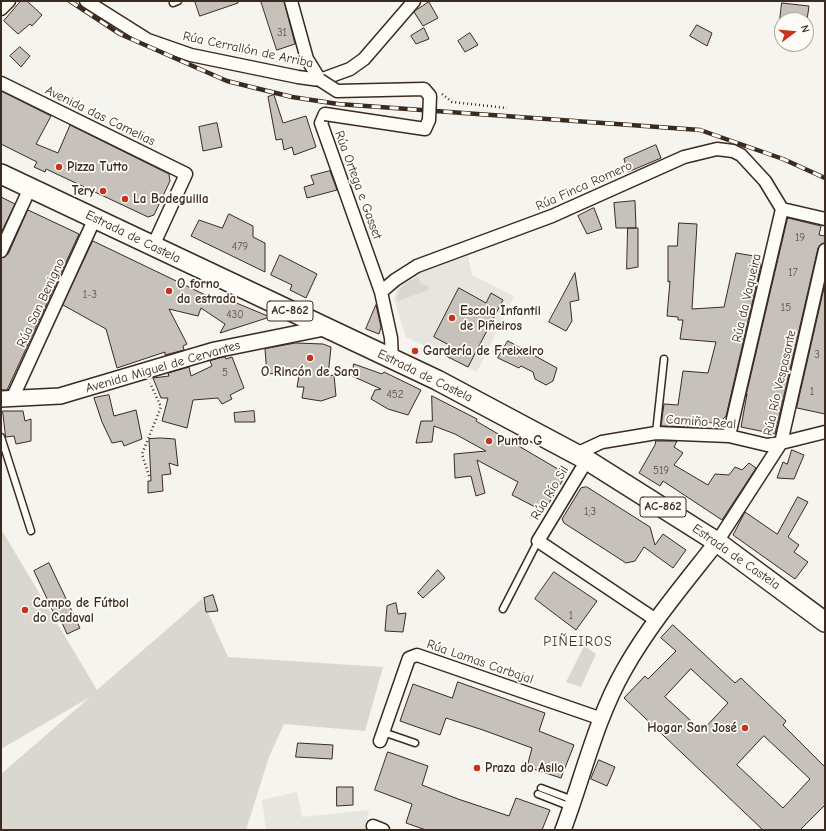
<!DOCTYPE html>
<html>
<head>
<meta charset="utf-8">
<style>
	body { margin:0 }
	#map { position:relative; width:826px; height:831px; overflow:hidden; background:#f5f4ee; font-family:"Comic Neue",sans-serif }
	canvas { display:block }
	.frame { position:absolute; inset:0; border:2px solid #3b2a1e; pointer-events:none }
	.north { position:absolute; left:774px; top:12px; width:40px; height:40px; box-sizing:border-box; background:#fdfcf7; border:1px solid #afa8a0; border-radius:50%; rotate:74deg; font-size:11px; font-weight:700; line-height:16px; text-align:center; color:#3b2a1e }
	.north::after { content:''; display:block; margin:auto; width:14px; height:18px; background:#c8321e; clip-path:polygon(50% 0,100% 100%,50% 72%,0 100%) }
</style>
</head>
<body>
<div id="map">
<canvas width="826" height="831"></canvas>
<div class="frame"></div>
<div class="north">N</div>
</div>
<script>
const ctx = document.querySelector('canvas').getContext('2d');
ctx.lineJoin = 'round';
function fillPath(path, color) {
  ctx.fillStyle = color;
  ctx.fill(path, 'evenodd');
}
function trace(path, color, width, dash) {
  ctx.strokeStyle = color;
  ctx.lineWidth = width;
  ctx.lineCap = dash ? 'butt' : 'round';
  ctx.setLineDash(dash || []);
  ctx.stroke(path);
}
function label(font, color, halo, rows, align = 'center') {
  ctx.font = font + ' "Comic Neue",sans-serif';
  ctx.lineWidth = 3.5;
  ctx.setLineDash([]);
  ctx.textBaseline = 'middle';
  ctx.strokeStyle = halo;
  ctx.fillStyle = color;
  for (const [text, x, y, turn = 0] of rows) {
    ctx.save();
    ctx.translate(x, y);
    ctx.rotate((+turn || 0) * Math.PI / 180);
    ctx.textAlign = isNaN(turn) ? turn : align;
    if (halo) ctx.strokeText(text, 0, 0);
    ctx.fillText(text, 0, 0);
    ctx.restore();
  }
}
const built = new Path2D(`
	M468,256L472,275L514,296L477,372L406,337L394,299L397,287L409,277Z
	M297,792L302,817L369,810L366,830H266L262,800Z`);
const green = new Path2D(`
	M418,277L421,284L427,285L429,290L397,301C398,286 405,283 418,277Z
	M1,529L97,690L202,599L228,657L383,667L365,731L284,724L269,757L246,830H1V774L90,697L1,749Z
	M584,646L596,654L581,687L566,682Z`);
const building = new Path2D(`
	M21,1H27L42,15L32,26L30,24L18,34L4,21Z
	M195,1H238V3L200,16Z
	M261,1H284L295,44L277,50Z
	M429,2L438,18L423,26L414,12Z
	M782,3L809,6L807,20H780Z
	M697,25L712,33L707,46L690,36Z
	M424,28L429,39L416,44L411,36Z
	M470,33L478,45L465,52L458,41Z
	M20,47L30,56L21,67L10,56Z
	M1,91L51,116L36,144L58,153L70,125L169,174L170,181L154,215L148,217L46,169L45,172L34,167L37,162L1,144Z
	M274,95L283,123L306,116L316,147L294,155L292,147L284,150L282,139L276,140L268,97Z
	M217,123L222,147L203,151L199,127Z
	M656,145L661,158L628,172L624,159Z
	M330,171L337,190L307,198L304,187L314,184L311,176Z
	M1,197L15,204L1,233Z
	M635,201L636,228H616L614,203Z
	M594,208L602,229L587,234L578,216Z
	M28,210L79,234L7,390H1V258L8,254Z
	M229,214L253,226V237L265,243V272L191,236L199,220L222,228Z
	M788,218L821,226L819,235L825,236V243L820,245L818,248L775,434L741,427L747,394L746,396Z
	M679,223L697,224L692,309L724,307L736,253L754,256L761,265L726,416L718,424L691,419V427L661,426L664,404L678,405L683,371L708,373L716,342L680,339L683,320H678V317L667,316L670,281L668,282V246H677Z
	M628,228H638V267L627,269Z
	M93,241L220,302L222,297L270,317L220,333L225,324L201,308L198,316L169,309L187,344L183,346L184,350L165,355V352L117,368L106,329L63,305Z
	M280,255L317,274L306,298L290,290L292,285L271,275Z
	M575,273L579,300L570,302L572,321L566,331L549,322Z
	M825,284V414L797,408Z
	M459,288L486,303L491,293L503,300L468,367L444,355L449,345L434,337Z
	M376,305L381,327L379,334L366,329Z
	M508,341L557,368L553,381L546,385L535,379L533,372L521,366L519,368L498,358Z
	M296,343L323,344L331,347L328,376L334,375L336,396L321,401L302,398L304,387H297L300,370L280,368L279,373L267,374L265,349Z
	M225,357L226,359L232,357L244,388L230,395L232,399L222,404L218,398L193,400L187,428L162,421L168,398H161L153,378L169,376L168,373L189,367L191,376L212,366L210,361Z
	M354,364L382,374L384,372L421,390L408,415L388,409L371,399L375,390L381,389L352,376Z
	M109,395L114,416L136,410L142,439L124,446L122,441L112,443L102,422L94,398Z
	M432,396L477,419L476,421L563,472L564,478L546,508L541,510L512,495L518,482L477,460L485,493L476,496L471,476L455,478L454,454L486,451L455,434L434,426L432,442L416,443L421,421H432Z
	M3,411H23L25,421L31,419V441L16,444L14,436L6,437Z
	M254,411L255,422H235L234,413Z
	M161,438L175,439L178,466L169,463L171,474L162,475L163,491L148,493V481H151L149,439Z
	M656,441H677L674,447L683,453L674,465L708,485L715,474L729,475L735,467L742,470L749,463L756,468L722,520L663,481L660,486L639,473L655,445Z
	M792,450L804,455L794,479L777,478L783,462L787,464Z
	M587,487L650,527L655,545L663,534L686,550L673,568L644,547L635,561L626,563L564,523L562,519L581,488Z
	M798,497L808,502L788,537L799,545L794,552L808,562L795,579L733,535L745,512L777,534Z
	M49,563L80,628L67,634L60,618L57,620L34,571Z
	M438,570L445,578L423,598L418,593Z
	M554,572L597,601L576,630L535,599Z
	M213,595L218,611L206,612L204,598Z
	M396,603L398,614L406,613L403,632L385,631L387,606Z
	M673,625L735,683L741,678L786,721L783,725L825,767V805L800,830H763L624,698L645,676L648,679L676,651L661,638ZM691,669L728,703L702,731L665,697ZM764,736L810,779L783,808L737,765Z
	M458,682L545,713L539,731L574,745L561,778L527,767L532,748L483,730L446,718L440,735L400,721L413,684L452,698Z
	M298,743L333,745L332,759L296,757Z
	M388,752L428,766L422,785L458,799L509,816L516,798L550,810L542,830H426L406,823L412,804L375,790Z
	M599,760L615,767L607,786L591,779Z
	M337,787H353V805L337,806Z`);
const path = new Path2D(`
	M442,94L452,102L507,108
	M149,476L142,454L161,407L150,383`);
const service = new Path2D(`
	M173,3L178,1
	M656,433L664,359
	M1,437L31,531
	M503,609L538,541
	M383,732L415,743
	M541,788L573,800
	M538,794L571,807`);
const minor = new Path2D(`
	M86,1L148,40L191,55L298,77L320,80L350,69L364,59L414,1
	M291,1L307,59L320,80
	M1,9L9,1
	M1,83L186,174L153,246
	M325,114L321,123L381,292L391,338L392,360
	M1,251L30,188
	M381,292L395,280L417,266L552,216L684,157L717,149L733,151L741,155L765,181L782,209
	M12,399L95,218
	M729,436L782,209L825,219
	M576,454L602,442L656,433L729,436L767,445L781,443L825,432
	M587,460L538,541L656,620
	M717,542L781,443L825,250
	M380,741L409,658L417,655L602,719
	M373,826L383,830`);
const tertiary = new Path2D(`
	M1,399L60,396L215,350L324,328
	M563,830C583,777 596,719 624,670C650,624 684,584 717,542`);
const primary = new Path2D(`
	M1,174L437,380L587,460L717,542L825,622`);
const rail = new Path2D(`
	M70,1L120,34L227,81L292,97L338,104L700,130L783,159L825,178`);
const minorBridge = new Path2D(`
	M320,80L337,91L424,89L430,96L429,120L425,129L325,114`);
const markers = [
	[59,167,4,"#c8321e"],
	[103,191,4,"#c8321e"],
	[125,199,4,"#c8321e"],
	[169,291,4,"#c8321e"],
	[452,318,4,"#c8321e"],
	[415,351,4,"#c8321e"],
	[310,358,4,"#c8321e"],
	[489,441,4,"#c8321e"],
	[25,610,4,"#c8321e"],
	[745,728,4,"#c8321e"],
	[477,768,4,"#c8321e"]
];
const numberNames = [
	["31",282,33],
	["19",800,238],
	["479",240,247],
	["17",793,273],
	["1-3",90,295],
	["15",786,308],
	["430",235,315],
	["3",817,355],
	["5",225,373],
	["1",812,392],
	["452",395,395],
	["519",661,471],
	["1;3",590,512],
	["1",571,616]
];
const shields = [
	[290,311,46],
	[663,507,46]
];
const shieldNames = [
	["AC-862",290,311],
	["AC-862",663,507]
];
const streetNames = [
	["Rúa Cerrallón de Arriba",248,50,12],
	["Avenida das Camelias",100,116,26],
	["Rúa Ortega e Gasset",358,185,70],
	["Rúa Finca Romero",584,186,-24],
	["Estrada de Castela",133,237,26],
	["Rúa da Vaqueira",747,298,-77],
	["Rúa San Benigno",41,303,-65],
	["Avenida Miguel de Cervantes",163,367,-16],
	["Estrada de Castela",425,376,26],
	["Rúa Río Vespasante",780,383,-77],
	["Camiño Real",701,422,4],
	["Rúa Río Sil",550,493,-59],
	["Estrada de Castela",736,557,35],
	["Rúa Lamas Carbajal",480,662,19]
];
const poiNames = [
	["Pizza Tutto",67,167],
	["Tery",95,191,"right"],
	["La Bodeguilla",133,199],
	["O forno",177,284],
	["da estrada",177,299],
	["Escola Infantil",460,311],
	["de Piñeiros",460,326],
	["Gardería de Freixeiro",423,351],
	["O Rincón de Sara",310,372,"center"],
	["Punto G",497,441],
	["Campo de Fútbol",33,603],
	["do Cadaval",33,618],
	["Hogar San José",737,728,"right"],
	["Praza do Asilo",485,768]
];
const neighbourhoodNames = [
	["PIÑEIROS",578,642]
];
fillPath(built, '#e7e5df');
fillPath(green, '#dad6d0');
fillPath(building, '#c7c1bb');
trace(building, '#3b2a1e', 1);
trace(service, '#3b2a1e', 9);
trace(minor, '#3b2a1e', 15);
trace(tertiary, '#3b2a1e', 18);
trace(primary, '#3b2a1e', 22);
trace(path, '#3b2a1e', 2.5, [1, 3]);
trace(service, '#fdfcf7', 6);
trace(minor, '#fdfcf7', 12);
trace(tertiary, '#fdfcf7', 15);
trace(primary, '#fdfcf7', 19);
trace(rail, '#3b2a1e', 4.5);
trace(rail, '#fdfcf7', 3, [9]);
trace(minorBridge, '#3b2a1e', 15, []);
trace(minorBridge, '#fdfcf7', 12);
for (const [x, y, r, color] of markers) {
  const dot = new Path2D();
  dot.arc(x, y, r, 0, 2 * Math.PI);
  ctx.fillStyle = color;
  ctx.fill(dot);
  trace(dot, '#fdfcf7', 1.5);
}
label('11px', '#5e5045', null, numberNames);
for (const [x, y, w] of shields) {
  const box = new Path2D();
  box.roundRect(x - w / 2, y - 10, w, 20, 3);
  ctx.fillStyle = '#fdfcf7';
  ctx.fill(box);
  trace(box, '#3b2a1e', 1);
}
label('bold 12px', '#3b2a1e', null, shieldNames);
label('13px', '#3b2a1e', '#fdfcf7', streetNames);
label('bold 13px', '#3b2a1e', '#fdfcf7', poiNames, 'left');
ctx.letterSpacing = '1px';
label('14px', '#3b2a1e', '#fdfcf7', neighbourhoodNames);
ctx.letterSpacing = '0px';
</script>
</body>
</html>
